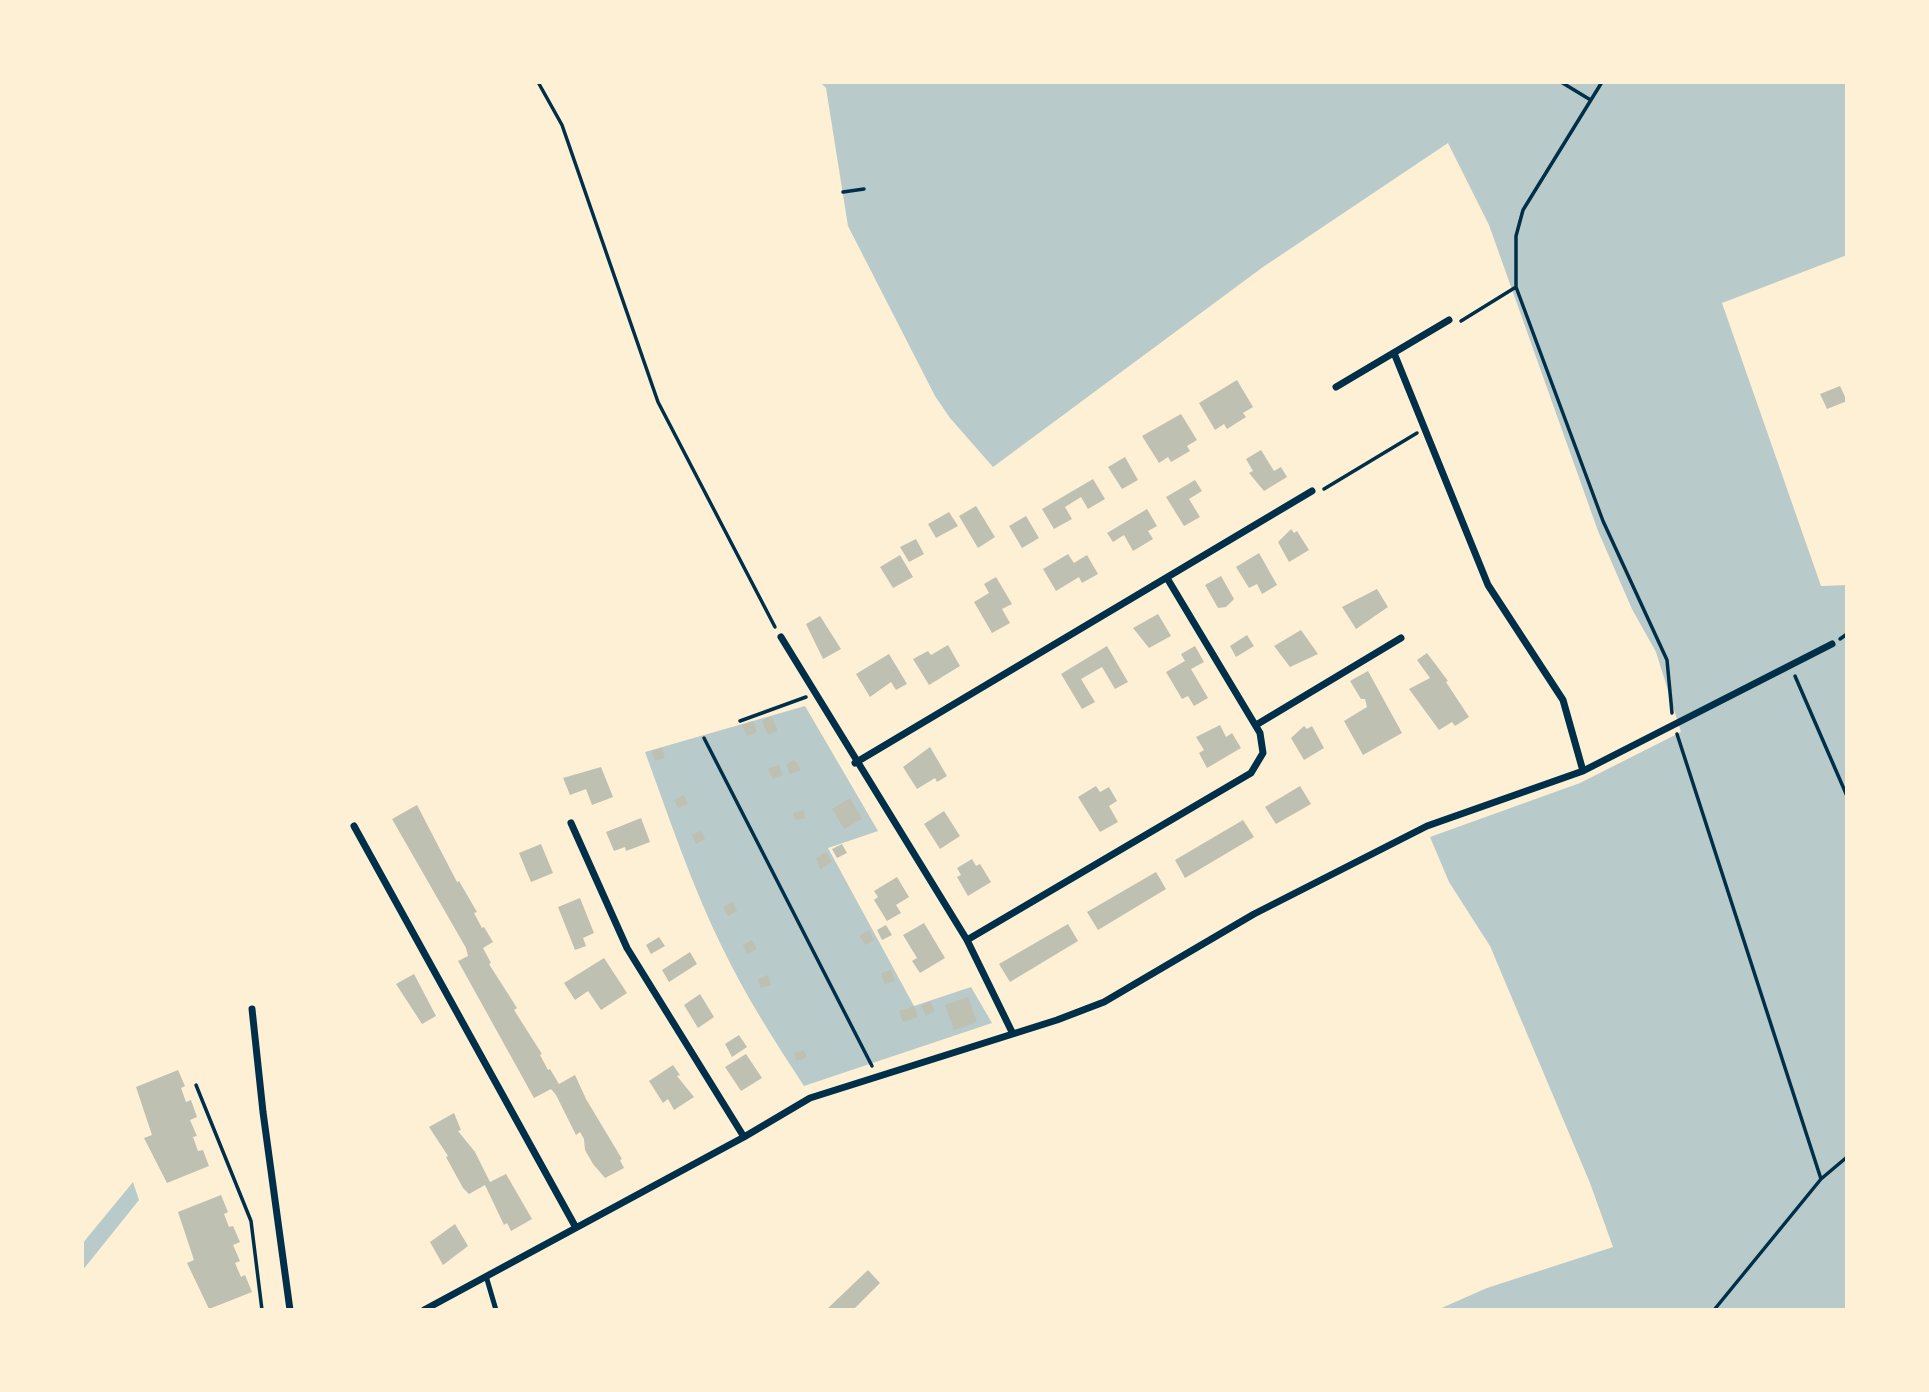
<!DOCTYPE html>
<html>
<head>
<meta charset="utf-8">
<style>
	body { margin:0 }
	#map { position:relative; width:1929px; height:1392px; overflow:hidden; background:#fdf0d5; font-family:"Public Sans",sans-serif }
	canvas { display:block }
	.frame { position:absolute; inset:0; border:84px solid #fdf0d5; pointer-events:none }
</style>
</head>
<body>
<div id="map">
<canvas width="1929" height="1392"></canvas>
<div class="frame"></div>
</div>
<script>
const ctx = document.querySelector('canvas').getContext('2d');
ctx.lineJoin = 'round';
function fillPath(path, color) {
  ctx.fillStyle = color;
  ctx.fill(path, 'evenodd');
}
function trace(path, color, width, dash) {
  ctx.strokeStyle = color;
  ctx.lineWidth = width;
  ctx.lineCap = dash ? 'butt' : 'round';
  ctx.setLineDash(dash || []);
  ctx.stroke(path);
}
const green = new Path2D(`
	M820,82H1847V255L1722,303L1821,586L1847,585V1310H1437L1487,1288L1613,1247L1590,1183L1490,946L1449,882L1430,837L1580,783L1681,732L1656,652L1632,609L1598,531L1489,225L1448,143L1263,267L993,467L950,418L935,396L848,226L826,88Z
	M805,706L878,831L828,848L914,1006L971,987L992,1023L804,1086C774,1040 745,995 722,947C691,884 669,817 645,752Z
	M133,1182L139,1200L82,1271V1244Z`);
const building = new Path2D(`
	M1237,380L1253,407L1243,413L1246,417L1227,429L1224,424L1215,430L1199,403Z
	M1840,386L1847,401L1827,409L1820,394Z
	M1181,414L1197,440L1187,446L1190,451L1171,462L1168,457L1159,463L1142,436Z
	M1261,450L1274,471L1281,467L1287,477L1264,491L1249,473L1253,471L1246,459Z
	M1125,457L1138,480L1122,489L1108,467Z
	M1093,479L1105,499L1088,509L1081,497L1065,507L1072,519L1054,529L1042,509Z
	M1195,480L1202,491L1189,499L1200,517L1184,526L1166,497Z
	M976,506L995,537L978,548L959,516Z
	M1147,509L1157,526L1148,531L1153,539L1133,551L1124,535L1113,542L1107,533Z
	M949,512L958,526L936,538L928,524Z
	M1026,516L1039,538L1022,548L1009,526Z
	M1291,529L1294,533L1297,531L1309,550L1289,562L1278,542Z
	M916,539L924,554L909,562L900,547Z
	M1259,553L1277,585L1262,594L1257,584L1249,588L1236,567Z
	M1068,554L1074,563L1087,555L1098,574L1082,583L1079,577L1056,591L1043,569Z
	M900,555L913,577L893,588L880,567Z
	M1221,576L1234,599L1226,607L1218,608L1205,585Z
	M996,577L1012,604L1002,609L1010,623L992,633L974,602L989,593L984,584Z
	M1377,589L1388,607L1356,629L1342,607Z
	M1158,614L1171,636L1149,648L1133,628Z
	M820,616L841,649L823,659L806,624Z
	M1301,630L1318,654L1290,667L1274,646Z
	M1247,635L1254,646L1236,657L1230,646Z
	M948,645L960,666L929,685L913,659L928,651L931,655Z
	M1107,646L1128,682L1115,689L1102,667L1081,679L1095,702L1082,709L1061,674Z
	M1195,646L1204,662L1191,669L1208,698L1194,706L1188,696L1182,699L1166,672L1185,661L1181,654Z
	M1427,653L1448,681L1446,682L1469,717L1455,726L1452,722L1439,730L1409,689L1430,678L1417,660Z
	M889,654L907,684L896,690L891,682L870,697L856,674Z
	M1368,671L1402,733L1363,755L1344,721L1367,707L1365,699H1361L1350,681Z
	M771,716L778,731L768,735L762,721Z
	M753,721L757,732L747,736L742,725Z
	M1220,725L1226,737L1232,733L1241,748L1207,768L1199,753L1204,750L1196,737Z
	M1304,726L1307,729L1312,726L1324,748L1304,760L1291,738Z
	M930,747L947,776L937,782L935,778L917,789L903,767Z
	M662,748L665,758L655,761L652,751Z
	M795,760L801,770L790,774L786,764Z
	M779,765L783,775L773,779L768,769Z
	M601,767L613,797L592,805L586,789L570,795L563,778Z
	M1096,786L1100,792L1109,787L1117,801L1109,806L1118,822L1100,832L1078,797Z
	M1300,786L1311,804L1276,824L1265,807Z
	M684,795L688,804L678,808L674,800Z
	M850,798L862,819L844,829L832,809Z
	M417,805L457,882L459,881L477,912L474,913L482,928L484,927L493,942L483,948L491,963L489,964L517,1008L514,1010L542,1054L540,1055L548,1070L550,1069L559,1084L575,1075L586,1099L622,1159L620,1160L624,1168L605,1178L593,1164L585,1150L584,1139L580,1132L576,1135L556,1095L551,1089L534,1098L458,961L468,956L466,948L392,819Z
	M804,810L805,818L795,820L793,813Z
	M944,811L960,836L940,849L924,824Z
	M641,818L650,842L626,851L625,847L614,851L606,832Z
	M1243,820L1254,837L1185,878L1175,860Z
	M701,830L705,839L696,844L692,835Z
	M541,844L553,873L531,882L519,853Z
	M842,844L847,853L837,858L832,849Z
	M826,852L832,862L820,869L816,858Z
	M972,859L976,866L980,864L991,882L968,896L957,877L961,875L957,868Z
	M1156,872L1166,889L1098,930L1087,912Z
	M897,877L909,897L896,905L901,913L887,921L874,900L878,897L874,891Z
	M580,898L594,933L583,938L586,946L575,950L558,907Z
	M733,902L737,911L728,916L723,907Z
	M924,923L945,958L920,973L912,961L917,958L903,935Z
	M1068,924L1078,941L1010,982L999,964Z
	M886,925L892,935L882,940L877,930Z
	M869,930L874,940L865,945L860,936Z
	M659,937L665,946L651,954L646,945Z
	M752,940L757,949L747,954L743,945Z
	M690,952L697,964L669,982L662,970Z
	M604,958L627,993L601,1010L588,991L575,1000L564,983Z
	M891,970L895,981L885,984L881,973Z
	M414,974L436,1016L422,1024L396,984Z
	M768,975L771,985L761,988L758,979Z
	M700,994L714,1017L698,1028L684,1005Z
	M968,997L977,1022L954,1030L945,1005Z
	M930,1001L935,1011L926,1016L921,1006Z
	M914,1006L918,1017L903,1022L899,1011Z
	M739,1035L747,1047L732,1057L725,1044Z
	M804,1050L807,1057L797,1061L794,1053Z
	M746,1054L762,1078L741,1091L725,1067Z
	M673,1065L680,1075L677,1076L694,1097L674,1110L668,1099L663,1103L649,1081Z
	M178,1070L185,1086L181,1088L186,1102L191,1100L197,1117L190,1120L197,1136L193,1137L198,1151L203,1150L209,1166L167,1183L144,1138L152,1135L136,1087Z
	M454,1113L461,1130L458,1131L475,1152L490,1182L506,1174L532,1219L511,1231L507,1223L504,1225L485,1185L469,1194L463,1188L446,1157L448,1156L429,1127Z
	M221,1195L228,1212L224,1214L229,1227L233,1226L240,1242L233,1245L240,1261L235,1263L241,1277L245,1275L252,1292L209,1309L187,1263L194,1260L178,1212Z
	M455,1224L468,1246L443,1265L430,1242Z
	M868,1270L880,1283L853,1310H826Z`);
const path = new Path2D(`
	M538,82L562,125L658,402L775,627
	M1561,82L1589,99
	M1602,82L1523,210L1516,236V287L1603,521L1667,660L1672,713
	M843,192L864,189
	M1461,321L1516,287
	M1324,489L1417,433
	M1840,639L1847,634
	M1795,676L1847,796
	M740,721L806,697
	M1677,734L1821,1179L1847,1157
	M704,738L872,1066
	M196,1085L251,1221L262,1310
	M1714,1310L1821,1179`);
const service = new Path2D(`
	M486,1276L496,1310`);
const minor = new Path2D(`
	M1394,353L1488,585L1563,700L1583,771
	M1336,387L1449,320
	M781,637L967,940L1012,1032
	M1256,725L1401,638
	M855,763L1312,491
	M571,823L627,948L744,1137
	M354,826L575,1226
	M967,940L1251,773L1263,753L1260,733L1167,578
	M252,1009L263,1112L290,1310
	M424,1310L744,1137L810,1098L1057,1020L1104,1002L1254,914L1427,826L1583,771L1832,644`);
fillPath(green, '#b9caca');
fillPath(building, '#bec0b2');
trace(path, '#003049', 3.5);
trace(service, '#003049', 5);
trace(minor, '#003049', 7);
</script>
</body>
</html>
